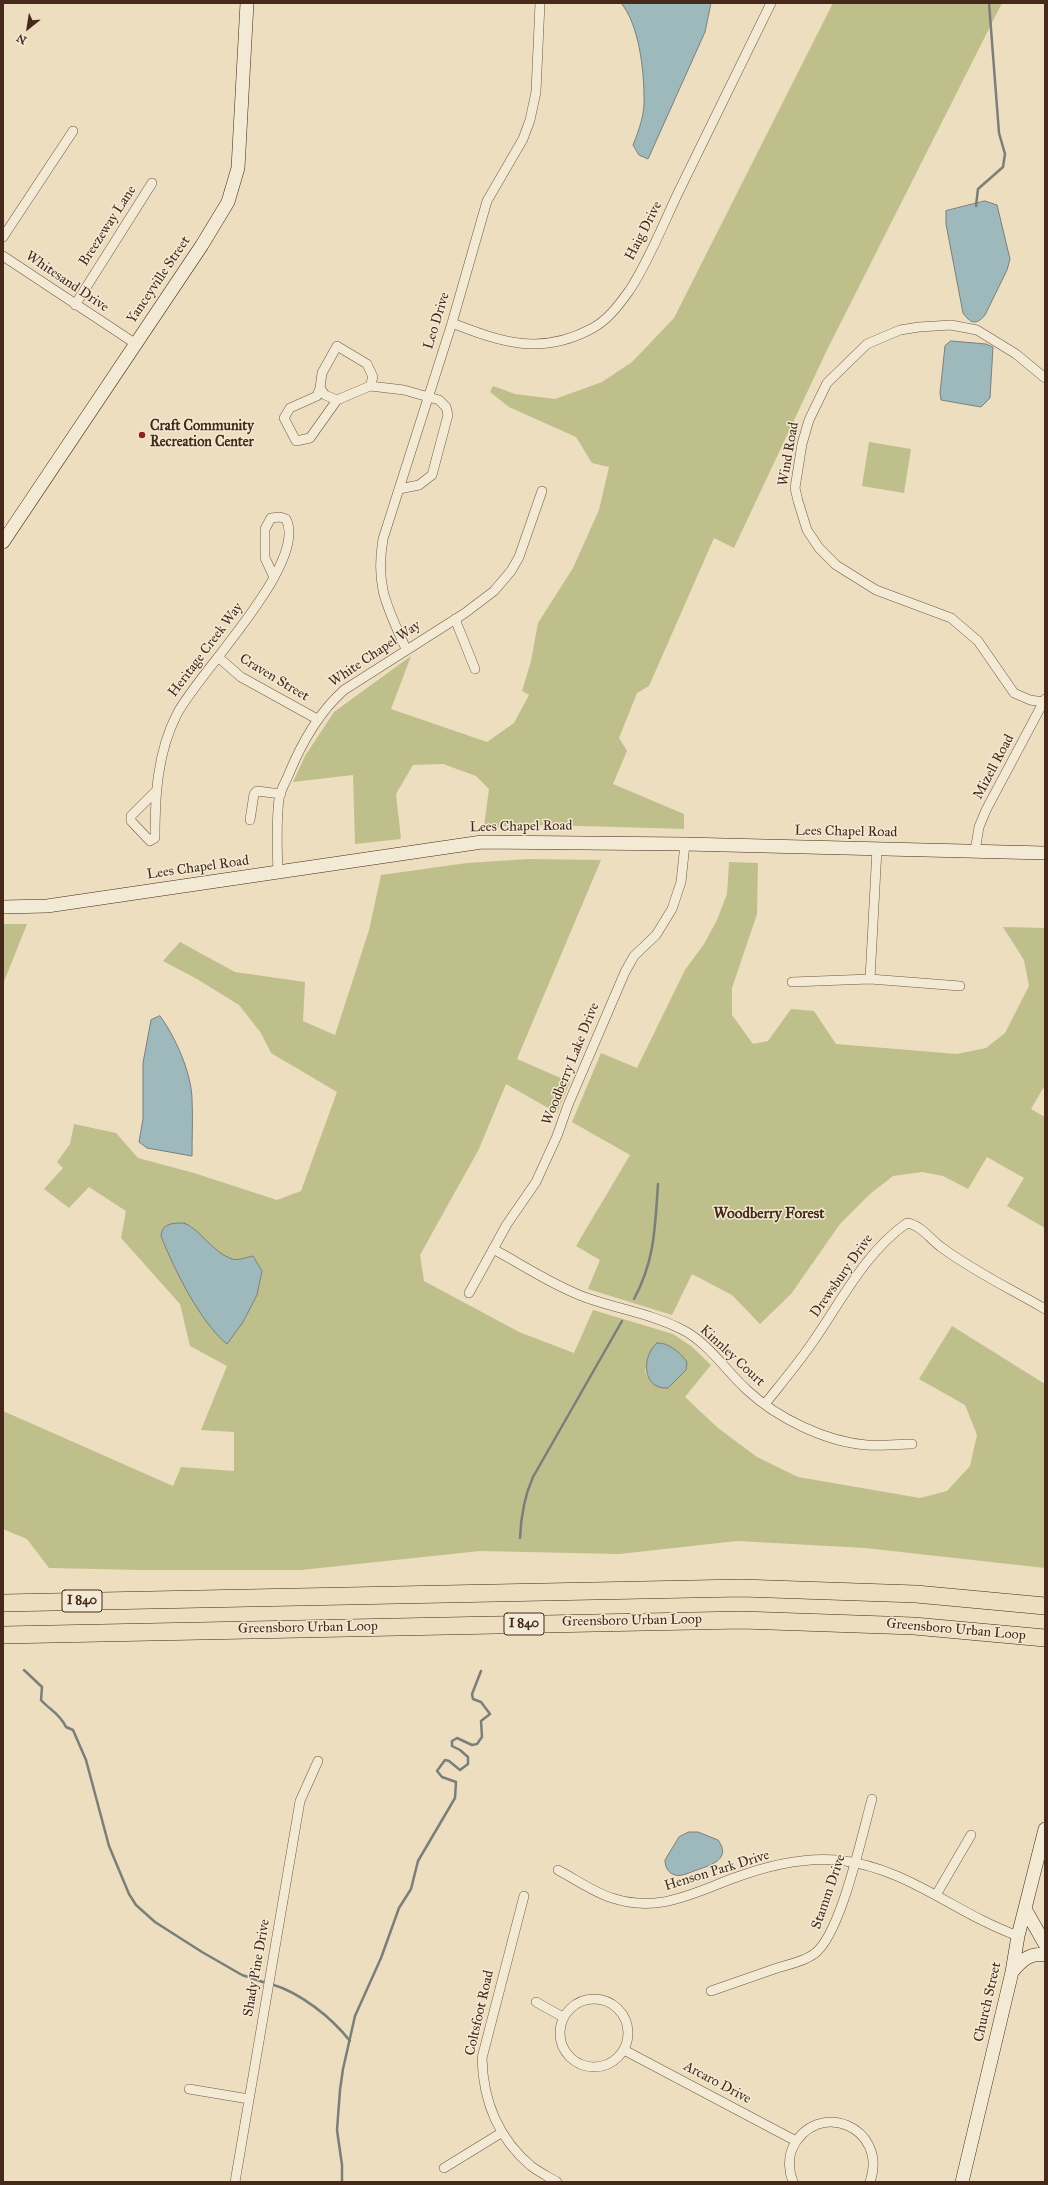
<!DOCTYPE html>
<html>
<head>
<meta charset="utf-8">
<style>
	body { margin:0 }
	#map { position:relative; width:1048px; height:2185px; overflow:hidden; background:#ecdebe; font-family:"IM FELL Great Primer",serif }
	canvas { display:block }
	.frame { position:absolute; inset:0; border:4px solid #46291b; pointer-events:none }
	.north { position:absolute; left:8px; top:8px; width:40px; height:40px; -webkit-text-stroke:3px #f3ead5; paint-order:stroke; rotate:210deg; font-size:11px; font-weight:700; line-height:16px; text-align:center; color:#46291b }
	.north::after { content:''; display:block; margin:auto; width:14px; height:18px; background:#46291b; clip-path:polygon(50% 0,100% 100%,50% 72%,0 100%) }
</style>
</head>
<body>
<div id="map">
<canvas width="1048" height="2185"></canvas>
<div class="frame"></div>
<div class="north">N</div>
</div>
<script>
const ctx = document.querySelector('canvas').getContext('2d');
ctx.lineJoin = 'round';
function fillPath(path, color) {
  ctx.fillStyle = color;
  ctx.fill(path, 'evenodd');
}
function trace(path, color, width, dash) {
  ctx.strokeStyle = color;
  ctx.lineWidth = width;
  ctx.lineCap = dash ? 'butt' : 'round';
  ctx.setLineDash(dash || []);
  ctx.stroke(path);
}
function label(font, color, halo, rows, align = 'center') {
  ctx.font = font + ' "IM FELL Great Primer",serif';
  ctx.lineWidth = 3;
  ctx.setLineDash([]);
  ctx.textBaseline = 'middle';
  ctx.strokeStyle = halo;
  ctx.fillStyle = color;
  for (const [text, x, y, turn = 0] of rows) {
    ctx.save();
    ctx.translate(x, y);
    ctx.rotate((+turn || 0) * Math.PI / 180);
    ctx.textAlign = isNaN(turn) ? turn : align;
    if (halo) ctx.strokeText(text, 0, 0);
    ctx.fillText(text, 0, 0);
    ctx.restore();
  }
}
const green = new Path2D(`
	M833,3H1002L827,350L734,548L714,538L649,686L637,693L619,738L627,751L613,784L684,814V829L547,825L484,827L489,789L476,776L443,764L413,765L396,794L401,839L355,844L353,775L293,782L305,756L334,712L411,656L391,709L487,742L514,723L529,695L522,691L531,661L538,623L573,568L599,510L609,467L592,463L576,437L509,407L490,392L493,386L515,394L555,399L602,382L632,362L674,318Z
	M869,442L911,449L904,493L862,486Z
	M529,859L601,860L517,1059L570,1082L557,1113L506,1084L479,1149L420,1255L424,1281L519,1332L574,1353L593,1310L673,1334L691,1346L711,1365L685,1397L718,1428L757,1457L798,1477L920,1498L947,1491L970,1466L977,1435L965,1405L919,1379L952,1326L1045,1384V1568L865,1548L737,1541L619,1554L480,1551L301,1570H142L49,1568L27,1539L3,1529V1411L173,1486L181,1467L234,1471V1432L201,1430L227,1366L190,1346L180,1304L121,1238L126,1211L89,1187L69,1208L44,1189L63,1168L57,1162L70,1144L74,1124L116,1133L138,1158L194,1173L277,1200L301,1191L337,1092L271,1053L261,1033L239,1005L197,979L163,961L180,942L235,972L305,982L303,1021L335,1035L369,930L381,875L467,863ZM190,1225C199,1235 220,1259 235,1260C241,1260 247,1257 253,1256L262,1271L257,1295L243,1322L175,1268L161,1236V1232ZM660,1343L676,1351L687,1365L686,1370L666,1388C655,1387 647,1380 645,1370L654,1347Z
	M729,862L758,863L757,914L732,988V1015L753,1044L768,1041L791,1009L814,1011L836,1044L957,1054L986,1048L1005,1033L1029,986L1024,960L1003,927L1045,928V1085L1031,1109L1045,1117V1228L1007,1206L1024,1178L987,1157L968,1189L943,1176L922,1172L893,1176L870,1194L840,1224L791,1294L760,1324L732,1295L692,1274L672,1315L588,1289L600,1260L576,1246L630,1155L572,1122L601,1053L637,1068L685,970L704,944L717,920L727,894Z
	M3,924H27L3,984Z`);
const water = new Path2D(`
	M621,3H711L705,32L648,159L639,155L633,145C639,130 645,114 644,97C644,70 639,24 621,3Z
	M985,201L997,205L1010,259L1007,270L985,315C976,326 970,323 963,313L946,224V211Z
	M951,341L986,344L993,347L990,398L981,407L941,400L940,393L945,346Z
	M160,1016C175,1036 191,1072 192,1098C193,1117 192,1137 192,1156L147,1148L139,1142L143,1119V1063L151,1020Z
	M184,1223C198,1227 213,1253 232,1259C238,1261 247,1257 253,1256L262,1271L257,1295L243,1322L227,1344C200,1322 174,1269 161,1236C162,1223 173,1223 184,1223Z
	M657,1343C668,1342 681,1353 687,1362L686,1370L668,1388C642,1390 641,1356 657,1343Z
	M689,1832H698L718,1840C732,1859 711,1865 697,1870C690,1872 682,1877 675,1875C668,1873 665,1867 665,1860L679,1837Z`);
const stream = new Path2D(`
	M976,206L978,189L1003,167L1005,154L999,133L989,3
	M634,1299C655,1260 655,1227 658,1184
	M520,1538C521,1516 524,1497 533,1477L622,1321
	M24,1670L42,1687L41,1700C50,1710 60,1714 66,1727L73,1730L86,1760L109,1846L129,1894L136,1905L155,1922L202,1952L242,1975L266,1983
	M271,1984C301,1993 331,2017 350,2041
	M342,2182V2165L337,2130L340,2090L343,2069L355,2016L381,1958L399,1908L411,1889L418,1861L455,1798L456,1782L442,1777L437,1771L445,1760L449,1761L460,1770L468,1764V1757L460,1750L452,1746V1741L457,1738L472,1745L477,1744L482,1737L481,1721L490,1714L481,1702L473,1699L472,1694L481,1671`);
const street = new Path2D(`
	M3,237L73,131
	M3,256L136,344
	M75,305L152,183
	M452,323C501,342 540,356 591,329C607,321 619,305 629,291C648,263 664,222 679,191C710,128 740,66 771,3
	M370,386L373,377L367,364L337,346L322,373L320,388L317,396L290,408L284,418L296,441L310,438L337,400L370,386L404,390L439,400L446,407L448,415L432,475L419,485L399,489
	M320,388L325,395L337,400
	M455,619L475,669
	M406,649C387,606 375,587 383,539L452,323L487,201L523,139L530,120L536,92L540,3
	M218,657L241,677L317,719
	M1043,702L1030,700L1014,693L978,641L951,618L876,590L836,565L819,548L807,530L798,501L795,488L802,444L809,420L827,383L867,344L900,330L919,327L951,325L977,330L1016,354L1045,378
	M155,792L131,816V821L150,841L155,838C155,796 157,753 177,714C197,674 309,563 286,519L280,517L271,518L265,529V558L273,575
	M250,820L254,794L257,791L281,794
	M975,851L979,827L986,810L1045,699
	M278,872C277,847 276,823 279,799C280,791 285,783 288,776C301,744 318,713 344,690L465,613L494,591L511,571L519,557L542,491
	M870,979L877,849
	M792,982L870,979L960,986
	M493,1249C523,1265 554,1286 587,1298C618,1309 652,1314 681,1329C708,1342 726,1371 747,1390C777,1418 826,1442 867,1445C881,1446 897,1444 912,1444
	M469,1293L507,1224L536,1182L557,1136L568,1105L625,972L634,956L656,935L672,909L681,882L685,844
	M765,1404C780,1385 796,1366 810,1346C840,1304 864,1253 907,1223C921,1225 930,1239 941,1247C973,1271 1011,1289 1045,1309
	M558,1870C575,1879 593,1892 612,1898C658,1913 691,1894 734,1878C766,1866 804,1857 838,1860C909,1868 954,1913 1018,1936
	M936,1895L971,1835
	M524,1896L482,2058C483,2101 498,2138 531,2166C539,2172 549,2177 557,2182
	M711,1991C734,1983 757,1975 780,1967C791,1964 805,1961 814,1954C841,1935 862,1834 872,1799
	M560 2033a34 34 0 1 1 68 0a34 34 0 1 1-68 0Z
	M536,2002L563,2017
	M624,2050L796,2141
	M189,2089L249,2099
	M444,2168L501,2133
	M235,2182L300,1801L318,1761
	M793,2182C789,2172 788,2159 792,2149C816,2097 889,2127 870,2182`);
const secondary = new Path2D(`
	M3,542L202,245L228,202L238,168L247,3
	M3,907L47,906L482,842L685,844L1045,853
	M1025,1909L1045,1944
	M1012,1972C1021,1961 1030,1952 1045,1955
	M962,2182L1012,1972L1018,1936L1045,1829`);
const highway = new Path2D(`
	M3,1603L741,1588L916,1594L1045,1606
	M3,1635L742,1620L914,1626L1045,1638`);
const markers = [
	[142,435,4,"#8f2418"]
];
const shields = [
	[82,1601,40],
	[524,1624,40]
];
const shieldNames = [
	["I 840",82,1601],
	["I 840",524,1624]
];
const streetNames = [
	["Breezeway Lane",108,226,-57],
	["Haig Drive",644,231,-63],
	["Yanceyville Street",159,280,-56],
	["Whitesand Drive",67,282,34],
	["Leo Drive",437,321,-73],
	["Wind Road",789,454,-80],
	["Heritage Creek Way",206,650,-53],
	["White Chapel Way",375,654,-34],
	["Craven Street",274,678,31],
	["Mizell Road",994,767,-62],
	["Lees Chapel Road",521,827,-1],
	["Lees Chapel Road",846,832,1],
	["Lees Chapel Road",198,868,-8],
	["Woodberry Lake Drive",571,1064,-68],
	["Drewsbury Drive",842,1276,-55],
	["Kinnley Court",732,1356,43],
	["Greensboro Urban Loop",632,1621,-1],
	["Greensboro Urban Loop",308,1628,-1],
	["Greensboro Urban Loop",956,1630,5],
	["Henson Park Drive",717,1871,-17],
	["Stamm Drive",829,1892,-71],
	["Shady Pine Drive",257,1968,-80],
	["Church Street",988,2002,-77],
	["Coltsfoot Road",480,2013,-77],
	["Arcaro Drive",717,2083,28]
];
const poiNames = [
	["Craft Community",150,427],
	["Recreation Center",150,443]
];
const neighbourhoodNames = [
	["Woodberry Forest",769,1214]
];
fillPath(green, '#bfbf8c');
fillPath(water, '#9db9bc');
trace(water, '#7a7f7c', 1);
trace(stream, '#7a7f7c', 2.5);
trace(street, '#705644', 10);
trace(secondary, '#46291b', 14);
trace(highway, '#46291b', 18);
trace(street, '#f3ead5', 9);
trace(secondary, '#f3ead5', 13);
trace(highway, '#ecdebe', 17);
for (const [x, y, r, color] of markers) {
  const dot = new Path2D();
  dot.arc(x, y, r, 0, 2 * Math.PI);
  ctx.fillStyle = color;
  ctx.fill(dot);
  trace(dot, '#f3ead5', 1.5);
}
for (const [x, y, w] of shields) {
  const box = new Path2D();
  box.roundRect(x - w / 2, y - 11, w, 22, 3);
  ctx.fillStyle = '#f3ead5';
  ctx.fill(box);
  trace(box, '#46291b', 1);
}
label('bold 13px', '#46291b', null, shieldNames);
label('14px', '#46291b', '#f3ead5', streetNames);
label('bold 14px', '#46291b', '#f3ead5', poiNames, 'left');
label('bold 15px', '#46291b', '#f3ead5', neighbourhoodNames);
</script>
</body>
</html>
